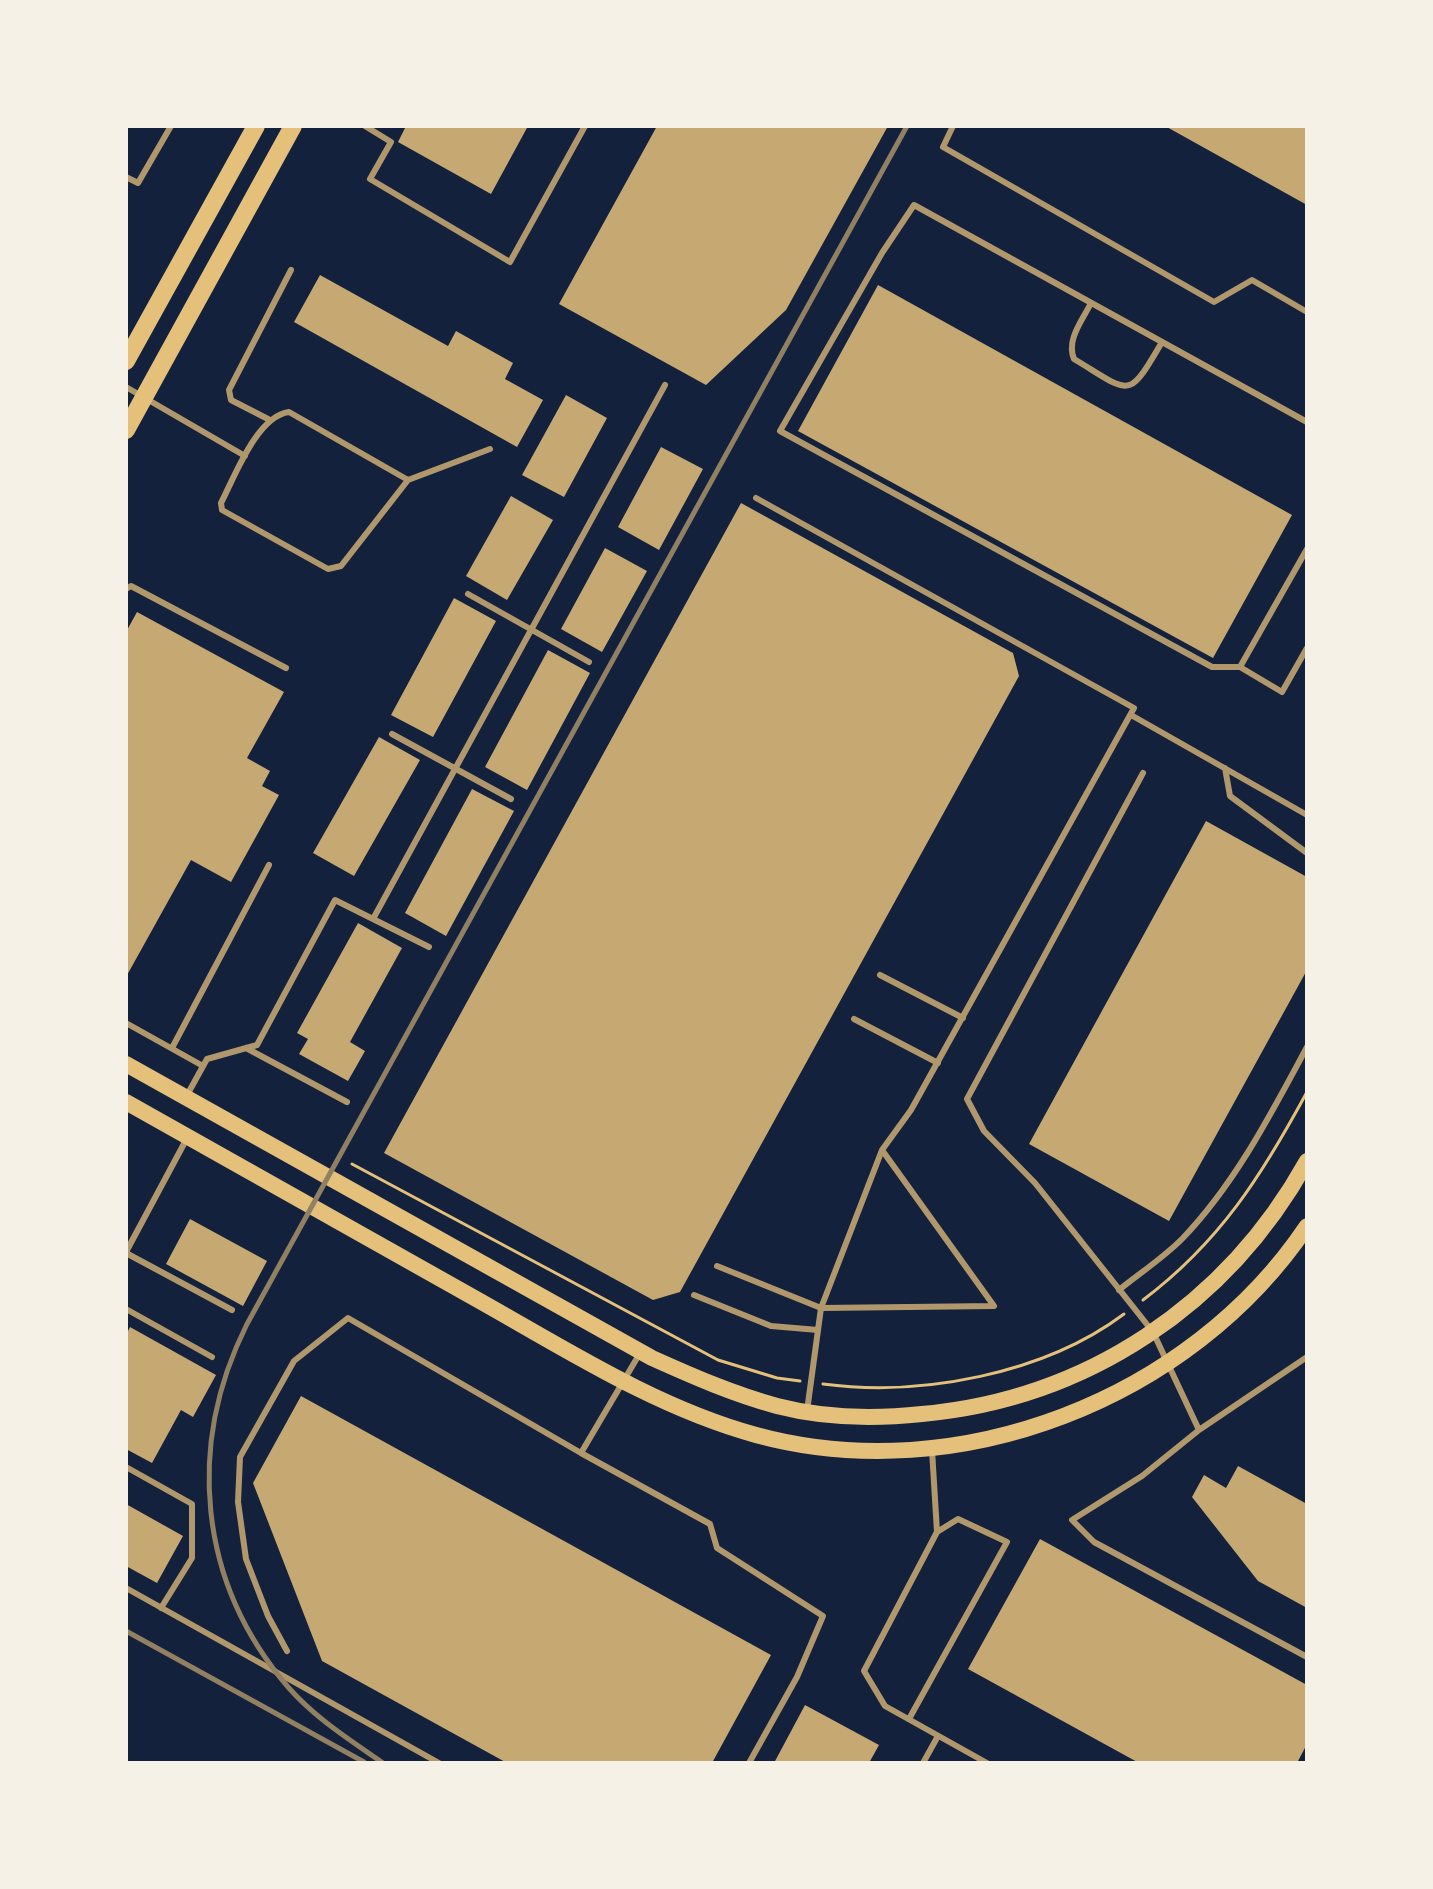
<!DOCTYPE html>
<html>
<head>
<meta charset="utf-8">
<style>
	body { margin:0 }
	#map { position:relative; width:1433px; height:1889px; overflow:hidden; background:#14213d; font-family:"Sofia Sans Condensed",sans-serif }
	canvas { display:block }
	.frame { position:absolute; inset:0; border:128px solid #f6f1e7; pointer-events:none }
</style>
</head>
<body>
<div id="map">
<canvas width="1433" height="1889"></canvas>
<div class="frame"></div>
</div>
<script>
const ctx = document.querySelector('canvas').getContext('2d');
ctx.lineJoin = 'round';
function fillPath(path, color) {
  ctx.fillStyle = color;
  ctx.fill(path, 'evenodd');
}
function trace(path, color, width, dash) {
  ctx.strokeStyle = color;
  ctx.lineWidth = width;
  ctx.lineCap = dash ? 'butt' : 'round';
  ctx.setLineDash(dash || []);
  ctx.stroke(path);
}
const building = new Path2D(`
	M406,126H528L491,194L398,142Z
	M657,126H888L786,310L706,385L559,304Z
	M1165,126H1307V205Z
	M320,275L448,346L456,331L513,363L505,379L543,400L517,447L294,322Z
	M878,285L1292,515L1213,658L798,431Z
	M566,395L607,418L564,497L522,475Z
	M661,447L703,469L659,550L618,527Z
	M511,496L553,520L507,600L466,576Z
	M741,503L1013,653L1019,676L680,1292L653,1300L384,1153Z
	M605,548L647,571L602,652L561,629Z
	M454,598L496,621L433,737L391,715Z
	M137,612L284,692L247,758L270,771L262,786L279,795L231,882L191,860L126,977V632Z
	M548,650L590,673L527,790L485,767Z
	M379,737L420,760L354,876L313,853Z
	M472,789L514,811L446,936L405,913Z
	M1206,821L1307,877V970L1169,1221L1029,1144Z
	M358,923L402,948L350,1042L365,1051L348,1081L299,1054L308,1039L297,1033Z
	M190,1219L267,1261L243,1306L166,1264Z
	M130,1327L216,1375L193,1417L181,1410L152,1463L126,1449V1335Z
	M301,1396L771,1655L712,1763H507L322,1661L253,1483Z
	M1238,1466L1307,1504V1608L1258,1581L1192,1497L1204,1475L1226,1488Z
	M126,1504L183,1536L157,1583L126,1566Z
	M1040,1539L1307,1685V1744L1297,1763H1139L968,1669Z
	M805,1705L879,1745L869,1763H774Z`);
const path = new Path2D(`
	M352,1164L718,1360L777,1378L800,1381
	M1143,1300C1220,1242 1262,1175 1307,1092
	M823,1384C921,1397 1044,1374 1124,1314`);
const service = new Path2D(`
	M365,126L391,142L370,179L510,262L585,126
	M953,126L943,147L1214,302L1252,280L1307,312
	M126,177L138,183L171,126
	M1091,303C1082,321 1066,340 1074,359C1131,393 1127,402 1162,342
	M126,387L245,456
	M268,419L231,400L229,390L291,270
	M1307,422L914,205L882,253L780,431L1212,667H1240L1282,692L1307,648
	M408,480L289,412C257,416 235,476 221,503L222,510L328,569L341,566L408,480L490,449
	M756,498L1134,708L911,1110L882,1150L994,1306L821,1308L807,1411
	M126,589L131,586L286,668
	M468,594L589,662
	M1240,667L1307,549
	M1131,715L1307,815
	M392,734L511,799
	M1225,768L1230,796L1307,853
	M1143,773L967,1099L984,1131L1035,1183L1153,1332L1199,1430L1142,1476L1072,1520L1094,1542L1307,1657
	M373,919L665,385
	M880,975L963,1018
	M854,1019L938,1063
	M126,1023L203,1066
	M172,1048L269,865
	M246,1048L347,1102
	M186,1097L207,1059L257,1045L335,900L429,947
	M126,1252L186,1140
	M126,1253L232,1310
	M717,1266L821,1308L882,1150
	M1119,1290C1140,1273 1163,1258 1182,1239C1235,1184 1271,1114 1307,1047
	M694,1295L771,1326L818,1330
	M126,1309L212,1357
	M640,1353L581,1453L710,1524L717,1548L823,1616L797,1677L749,1763
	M1199,1430L1307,1357
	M932,1450L937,1532L864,1671L885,1706L987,1763
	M126,1467L192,1504V1558L161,1608
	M126,1588L439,1763
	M287,1651L268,1616L246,1559L238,1502L240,1457L294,1361L348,1318L581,1453
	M909,1719L1007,1542L958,1519L937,1532
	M923,1763L938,1736`);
const secondary = new Path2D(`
	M126,1064L652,1358C692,1376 733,1394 777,1406C823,1418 874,1419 922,1414C1087,1399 1227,1305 1307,1161
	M126,1102C243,1169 361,1234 478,1300C567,1350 657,1408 756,1435C958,1490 1191,1399 1307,1226`);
const primary = new Path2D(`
	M126,361L256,126
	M126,430L293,126`);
const rail = new Path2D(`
	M126,1631L364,1762
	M383,1763C350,1740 315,1718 288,1687C198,1582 186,1446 247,1324L907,126`);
fillPath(building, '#c6a872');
trace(path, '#e5c07b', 3);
trace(service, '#b1986c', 6);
trace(secondary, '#e5c07b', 16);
trace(primary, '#e5c07b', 18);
trace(rail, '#918062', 5);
</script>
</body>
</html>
